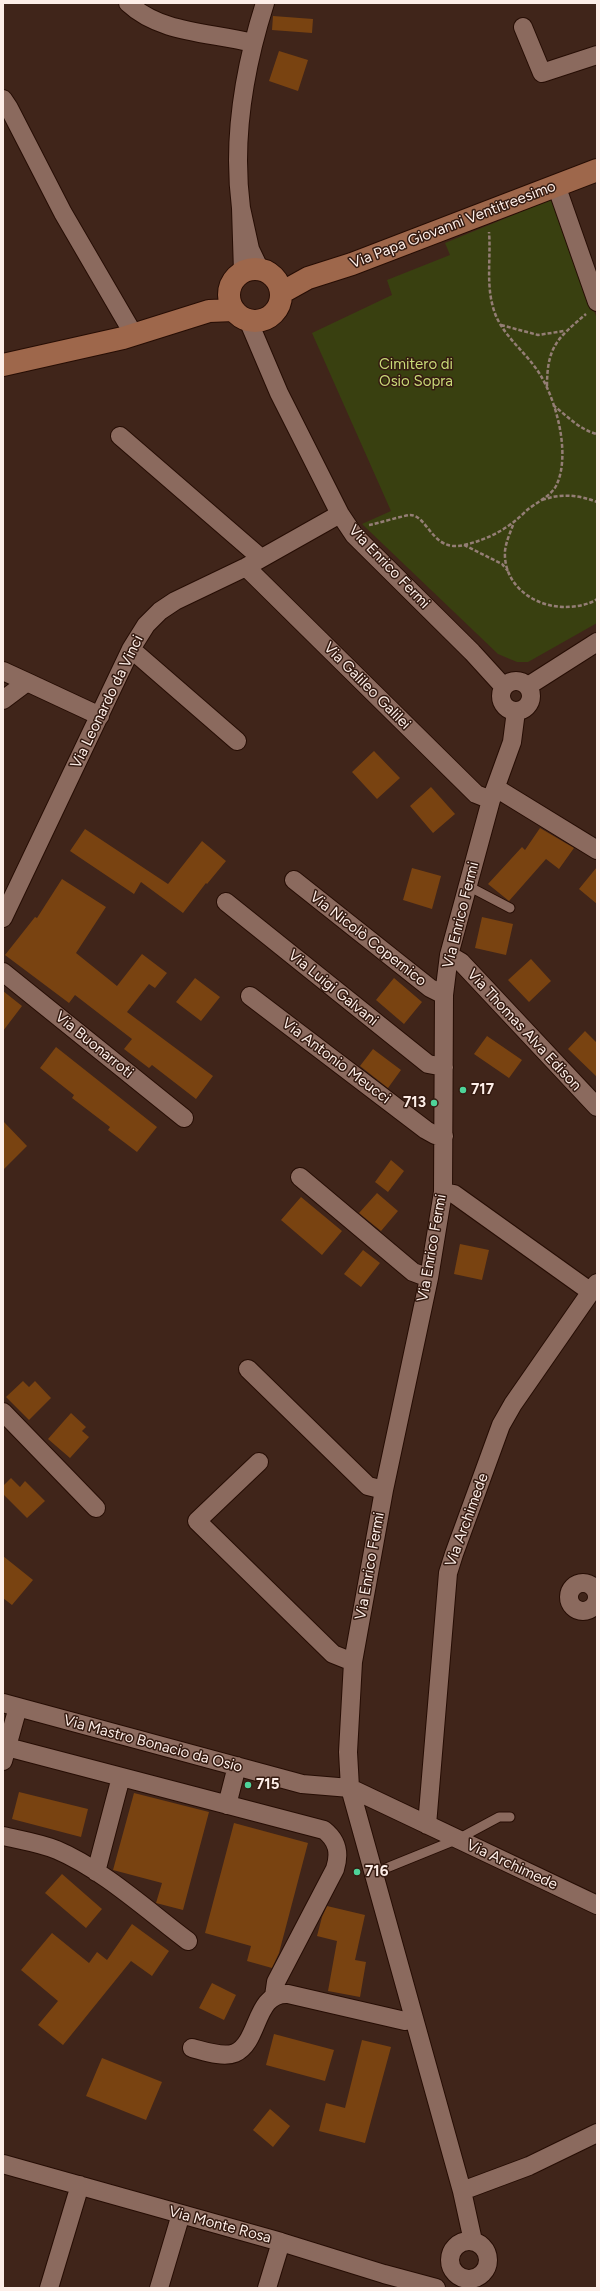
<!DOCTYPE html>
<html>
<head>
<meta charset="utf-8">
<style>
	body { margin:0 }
	#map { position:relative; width:600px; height:2291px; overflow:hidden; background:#40251a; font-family:Figtree,sans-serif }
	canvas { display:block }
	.frame { position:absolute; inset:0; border:4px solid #fdeee8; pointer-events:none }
</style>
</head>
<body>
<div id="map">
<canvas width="600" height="2291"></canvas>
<div class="frame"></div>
</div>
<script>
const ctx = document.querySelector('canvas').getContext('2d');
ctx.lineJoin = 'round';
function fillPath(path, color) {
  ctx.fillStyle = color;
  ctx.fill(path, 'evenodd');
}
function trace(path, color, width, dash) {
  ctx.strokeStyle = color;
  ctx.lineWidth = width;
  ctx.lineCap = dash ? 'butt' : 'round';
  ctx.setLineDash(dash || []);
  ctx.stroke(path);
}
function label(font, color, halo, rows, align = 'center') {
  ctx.font = font + ' Figtree,sans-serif';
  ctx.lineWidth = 3;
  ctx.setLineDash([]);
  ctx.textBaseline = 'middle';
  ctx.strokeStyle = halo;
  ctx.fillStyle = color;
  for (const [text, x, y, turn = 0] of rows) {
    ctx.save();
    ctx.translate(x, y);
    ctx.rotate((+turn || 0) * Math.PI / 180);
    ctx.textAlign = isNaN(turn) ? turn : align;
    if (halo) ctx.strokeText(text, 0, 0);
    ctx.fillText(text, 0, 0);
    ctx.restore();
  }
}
const green = new Path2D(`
	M555,198L597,319V623L528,662H517L498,654L362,524L391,511L312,333L392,295L387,280L450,255L445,243Z`);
const building = new Path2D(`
	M273,16L313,19L312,33L272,30Z
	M279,51L308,60L298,91L269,81Z
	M374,751L400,778L377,799L352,772Z
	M431,787L455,814L433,833L410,806Z
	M540,828L574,848L559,869L546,859L509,901L488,884L522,847L525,850Z
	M85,829L168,884L202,841L226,861L207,884L206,883L183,913L141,882L134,894L70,851Z
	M597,867V904L579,889Z
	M412,868L441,876L432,909L403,900Z
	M62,879L106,907L76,953L117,986L142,954L167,973L155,988L149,984L127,1012L213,1076L196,1099L152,1065L149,1068L124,1049L132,1039L75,995L69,1003L5,955L35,917L37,918Z
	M482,917L513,924L506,955L475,948Z
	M531,959L551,981L529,1002L508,980Z
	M195,978L220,997L201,1021L176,1002Z
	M394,978L422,1002L404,1024L376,1000Z
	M3,991L22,1006L3,1031Z
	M585,1031L597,1043V1077L568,1049Z
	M487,1036L522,1060L509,1078L474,1054Z
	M56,1047L157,1127L137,1152L108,1130L110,1127L72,1098L74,1095L40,1068Z
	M373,1049L401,1070L388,1088L360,1066Z
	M3,1121L27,1146L3,1170Z
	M391,1160L404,1171L388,1192L375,1182Z
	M377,1193L398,1211L381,1231L359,1213Z
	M301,1197L342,1231L322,1255L281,1220Z
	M460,1244L489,1250L482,1280L454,1274Z
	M363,1250L380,1263L361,1287L344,1274Z
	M23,1381L29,1387L35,1381L51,1398L29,1420L6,1397Z
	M71,1413L86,1427L82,1431L89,1437L70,1458L48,1439Z
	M11,1478L20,1487L25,1481L45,1501L27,1518L3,1494V1486Z
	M3,1556L33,1580L12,1605L3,1598Z
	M19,1792L88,1809L81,1837L12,1819Z
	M134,1793L209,1812L183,1910L156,1903L162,1883L113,1870Z
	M234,1823L308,1843L279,1953L272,1968L247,1961L251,1946L205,1933Z
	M62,1874L102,1909L86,1928L45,1893Z
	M327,1906L365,1915L355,1960L366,1962L360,1997L328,1991L337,1941L317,1936L322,1917Z
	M132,1924L169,1951L152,1976L131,1961L63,2045L38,2025L58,2001L21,1970L52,1933L89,1963L97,1952L107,1960Z
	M212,1983L236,1995L224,2020L199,2008Z
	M274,2034L334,2050L325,2081L266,2065Z
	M362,2040L391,2047L365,2143L319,2131L326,2103L345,2108Z
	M102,2058L162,2082L146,2120L86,2096Z
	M270,2109L290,2126L273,2147L253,2130Z`);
const path = new Path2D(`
	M501,325L538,335L564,331
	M547,386C547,346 558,338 586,314
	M553,405C567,416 580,430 597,434
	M542,500C562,493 578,495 597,502
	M369,525C375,524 406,515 410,515C428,515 432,553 464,545C489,539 508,529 526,511C535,503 550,497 556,486C571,456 557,403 541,376C527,352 500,335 493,307C486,283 491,256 489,232
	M513,525C510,533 506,542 505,551C503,585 534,607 565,607C575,607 589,605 597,599
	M464,545L502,564L508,571`);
const lane = new Path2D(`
	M468,886L510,908
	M374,1873L458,1839L499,1817H510`);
const street = new Path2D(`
	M128,3C161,34 211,32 252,43
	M523,27L542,73L597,55
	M3,99L9,108L63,213L134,335
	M556,185L597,302
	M241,208C232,139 244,69 265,3
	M243,272L241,208L250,249L260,270
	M248,320L279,393L340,514L354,535L472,652L503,686
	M120,436L261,558
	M246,567L476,794L491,800
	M131,649L237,741
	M3,671L27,682
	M501 696a15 15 0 1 1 30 0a15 15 0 1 1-30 0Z
	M528,686L597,642
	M3,700L27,682L100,716
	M496,788L597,850
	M294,880L430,988L444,995
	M226,902L428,1064L444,1067
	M3,918L131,649L146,625L160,611L175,601L246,567L340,514
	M449,955L461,962L597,1107
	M3,972L184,1118
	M250,996L426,1130L435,1135L444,1136
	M300,1177L413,1272L429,1278
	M443,1192L454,1194L591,1292
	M248,1369L368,1486L384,1490
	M3,1412L96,1508
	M259,1462L197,1521L333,1654L353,1662
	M569 1597a14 14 0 1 1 28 0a14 14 0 1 1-28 0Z
	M3,1703L302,1784L350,1788L597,1905
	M7,1747L324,1830C338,1841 340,1853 335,1869L276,1982L274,1996
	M3,1761L18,1707
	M227,1805L237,1766
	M427,1825L448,1573L454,1554L501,1425L513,1404L597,1283
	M3,1836C20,1840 40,1843 57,1850C102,1869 148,1911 188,1941
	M96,1872L121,1777
	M192,2048C204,2051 223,2058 235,2053C260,2042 254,1992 288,1994L405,2021L414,2019
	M3,2164L281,2242L384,2274L436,2288
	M462,2191L529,2166L597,2133
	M473,2241L462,2191L350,1788L348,1752L353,1662L384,1490L429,1278L443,1192L444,995L449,955L491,800L512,742L516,711
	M450 2260a19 19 0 1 1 38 0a19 19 0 1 1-38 0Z
	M49,2288L80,2185
	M159,2288L181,2214
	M267,2288L281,2242`);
const secondary = new Path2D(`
	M229 295a26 26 0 1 1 52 0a26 26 0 1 1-52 0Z
	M281,293L308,278L352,264L597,170
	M3,365L123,338L209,311L234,310`);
const markers = [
	[463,1090,4,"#4ed399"],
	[434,1103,4,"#4ed399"],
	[248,1785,4,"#4ed399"],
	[357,1872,4,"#4ed399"]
];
const streetNames = [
	["Via Papa Giovanni Ventitreesimo",453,225,-21],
	["Via Enrico Fermi",389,567,46],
	["Via Galileo Galilei",367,686,45],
	["Via Leonardo da Vinci",107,702,-64],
	["Via Enrico Fermi",461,915,-76],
	["Via Nicolò Copernico",368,939,38],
	["Via Luigi Galvani",333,988,39],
	["Via Thomas Alva Edison",524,1030,47],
	["Via Buonarroti",94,1045,39],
	["Via Antonio Meucci",336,1061,37],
	["Via Enrico Fermi",432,1248,-80],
	["Via Archimede",467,1520,-70],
	["Via Enrico Fermi",370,1566,-80],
	["Via Mastro Bonacio da Osio",153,1744,15],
	["Via Archimede",512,1865,25],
	["Via Monte Rosa",220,2225,15]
];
const parkNames = [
	["Cimitero di",416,365],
	["Osio Sopra",416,382]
];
const poiNames = [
	["717",471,1090],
	["713",426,1103,"right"],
	["715",256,1785],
	["716",365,1872]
];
fillPath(green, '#394010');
fillPath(building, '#794311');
trace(lane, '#260d04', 11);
trace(street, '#260d04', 20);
trace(secondary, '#260d04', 24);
trace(path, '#947e75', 2.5, [4, 2]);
trace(lane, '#8b6a5e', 9);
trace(street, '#8b6a5e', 18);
trace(secondary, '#9e674b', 22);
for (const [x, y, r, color] of markers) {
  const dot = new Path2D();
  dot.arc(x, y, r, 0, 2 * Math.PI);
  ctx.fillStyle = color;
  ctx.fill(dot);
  trace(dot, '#351b11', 1.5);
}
label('15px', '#fdeee8', '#351b11', streetNames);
label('15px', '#c8d977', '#351b11', parkNames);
label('bold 15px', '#fdeee8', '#351b11', poiNames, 'left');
</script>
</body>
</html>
